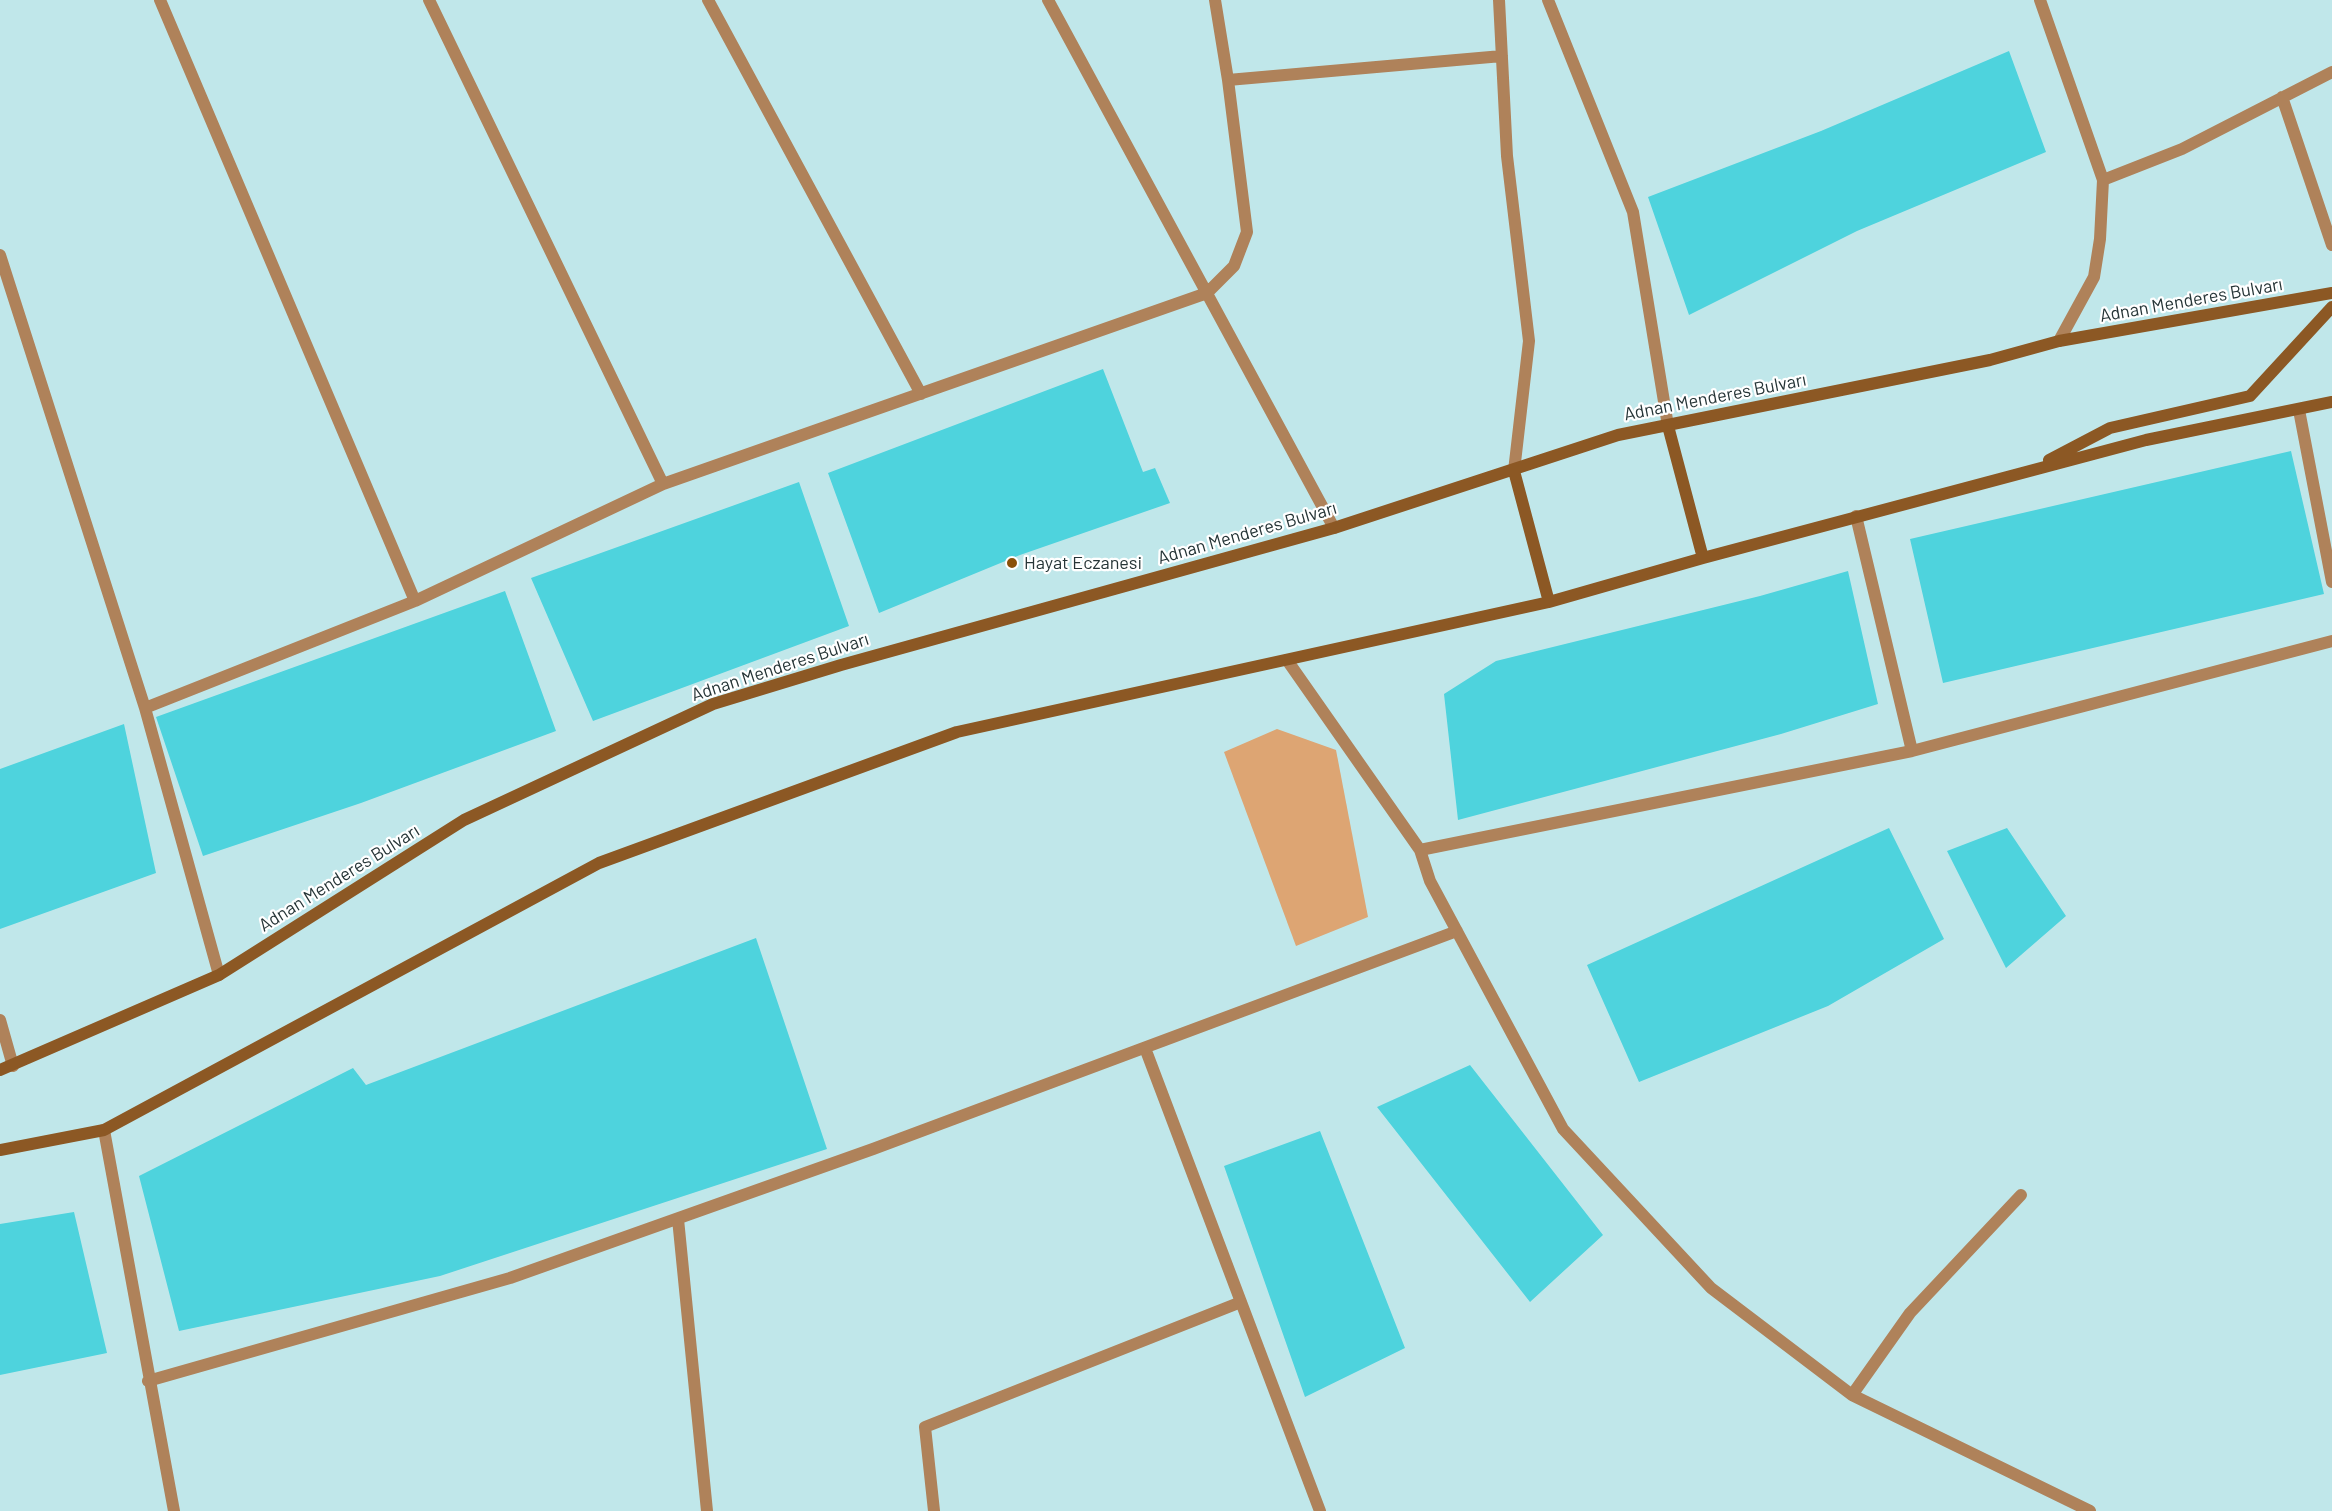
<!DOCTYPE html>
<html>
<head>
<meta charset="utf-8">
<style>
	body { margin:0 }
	canvas { display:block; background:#c0e7ea }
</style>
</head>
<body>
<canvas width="2332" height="1511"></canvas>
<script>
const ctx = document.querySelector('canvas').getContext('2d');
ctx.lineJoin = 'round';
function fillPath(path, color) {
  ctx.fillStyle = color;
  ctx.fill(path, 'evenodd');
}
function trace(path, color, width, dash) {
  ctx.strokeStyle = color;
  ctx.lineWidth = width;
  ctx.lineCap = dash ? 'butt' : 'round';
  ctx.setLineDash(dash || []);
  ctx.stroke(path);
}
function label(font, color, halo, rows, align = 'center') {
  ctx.font = font + ' Barlow,sans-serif';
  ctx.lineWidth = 4.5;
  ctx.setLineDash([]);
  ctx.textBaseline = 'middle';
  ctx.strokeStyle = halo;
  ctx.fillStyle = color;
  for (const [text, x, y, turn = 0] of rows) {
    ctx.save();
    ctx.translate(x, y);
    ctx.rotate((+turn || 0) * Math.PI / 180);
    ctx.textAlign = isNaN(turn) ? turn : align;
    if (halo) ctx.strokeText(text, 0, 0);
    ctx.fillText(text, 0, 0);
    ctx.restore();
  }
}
const green = new Path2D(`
	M1277,729L1336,750L1368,917L1296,946L1224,752Z`);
const building = new Path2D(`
	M2009,51L2046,152L1857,231L1689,315L1648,197L1821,131Z
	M1103,369L1143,472L1155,468L1170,503L1020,555L879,613L828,473Z
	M2291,451L2324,594L1943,683L1910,539Z
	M799,482L849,626L593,721L531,578Z
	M1848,571L1878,704L1781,734L1458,820L1444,694L1496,661L1760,596Z
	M505,591L556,731L361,803L203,856L156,717Z
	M124,724L156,873L0,929V769Z
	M1889,828L1944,939L1828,1006L1639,1082L1587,965Z
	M2007,828L2066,916L2006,968L1947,851Z
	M756,938L827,1149L440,1276L179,1331L139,1176L353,1068L366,1085Z
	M1470,1065L1603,1235L1530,1302L1377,1107Z
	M1320,1131L1405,1348L1305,1397L1224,1166Z
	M74,1212L107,1353L0,1375V1224Z`);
const street = new Path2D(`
	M160,0L415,601
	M429,0L663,484
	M708,0L921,394
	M1048,0L1334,528
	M1499,0L1507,156L1529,341L1514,471
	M1548,0L1633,212L1668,426
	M2040,0L2103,180L2100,239L2094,277L2059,341
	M1228,80L1502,56
	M2282,97L2332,245
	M2103,180L2182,149L2332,72
	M0,255L145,708L219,975
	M2299,410L2332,582
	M1856,516L1912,751
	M1287,660L1420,850L1430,881L1563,1129L1711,1288L1852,1395L2090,1511
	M145,708L415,601L663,484L1207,293L1234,266L1247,232L1228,80L1215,0
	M1420,850L1912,751L2332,641
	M0,1020L13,1066
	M1145,1048L1320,1511
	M104,1130L174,1511
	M678,1219L707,1511
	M148,1381L510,1278L873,1149L1457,931
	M1852,1395L1910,1313L2021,1195
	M934,1511L925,1427L1241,1302`);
const secondary = new Path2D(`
	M1668,426L1703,558
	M2049,460L2110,428L2250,396L2332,307
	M1514,471L1549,602
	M0,1070L219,975L464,820L713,704L841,665L1334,528L1618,435L1990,360L2059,341L2332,293
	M0,1150L104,1130L599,863L957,732L1549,602L1703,558L2146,440L2332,402`);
const markers = [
	[1012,563,6,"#8a5008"]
];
const streetNames = [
	["Adnan Menderes Bulvarı",2191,300,-10],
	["Adnan Menderes Bulvarı",1715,397,-11],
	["Adnan Menderes Bulvarı",1247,533,-16],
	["Adnan Menderes Bulvarı",780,667,-18],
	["Adnan Menderes Bulvarı",339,878,-32]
];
const poiNames = [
	["Hayat Eczanesi",1024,563]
];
fillPath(green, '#dda573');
fillPath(building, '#4ed3dd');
trace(street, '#af825a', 12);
trace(secondary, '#8c5824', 12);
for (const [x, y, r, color] of markers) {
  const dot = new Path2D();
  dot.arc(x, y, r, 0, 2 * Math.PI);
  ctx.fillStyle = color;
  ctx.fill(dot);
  trace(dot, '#fff', 2);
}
label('18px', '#263537', '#fff', streetNames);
label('18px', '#263537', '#fff', poiNames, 'left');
</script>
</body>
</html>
